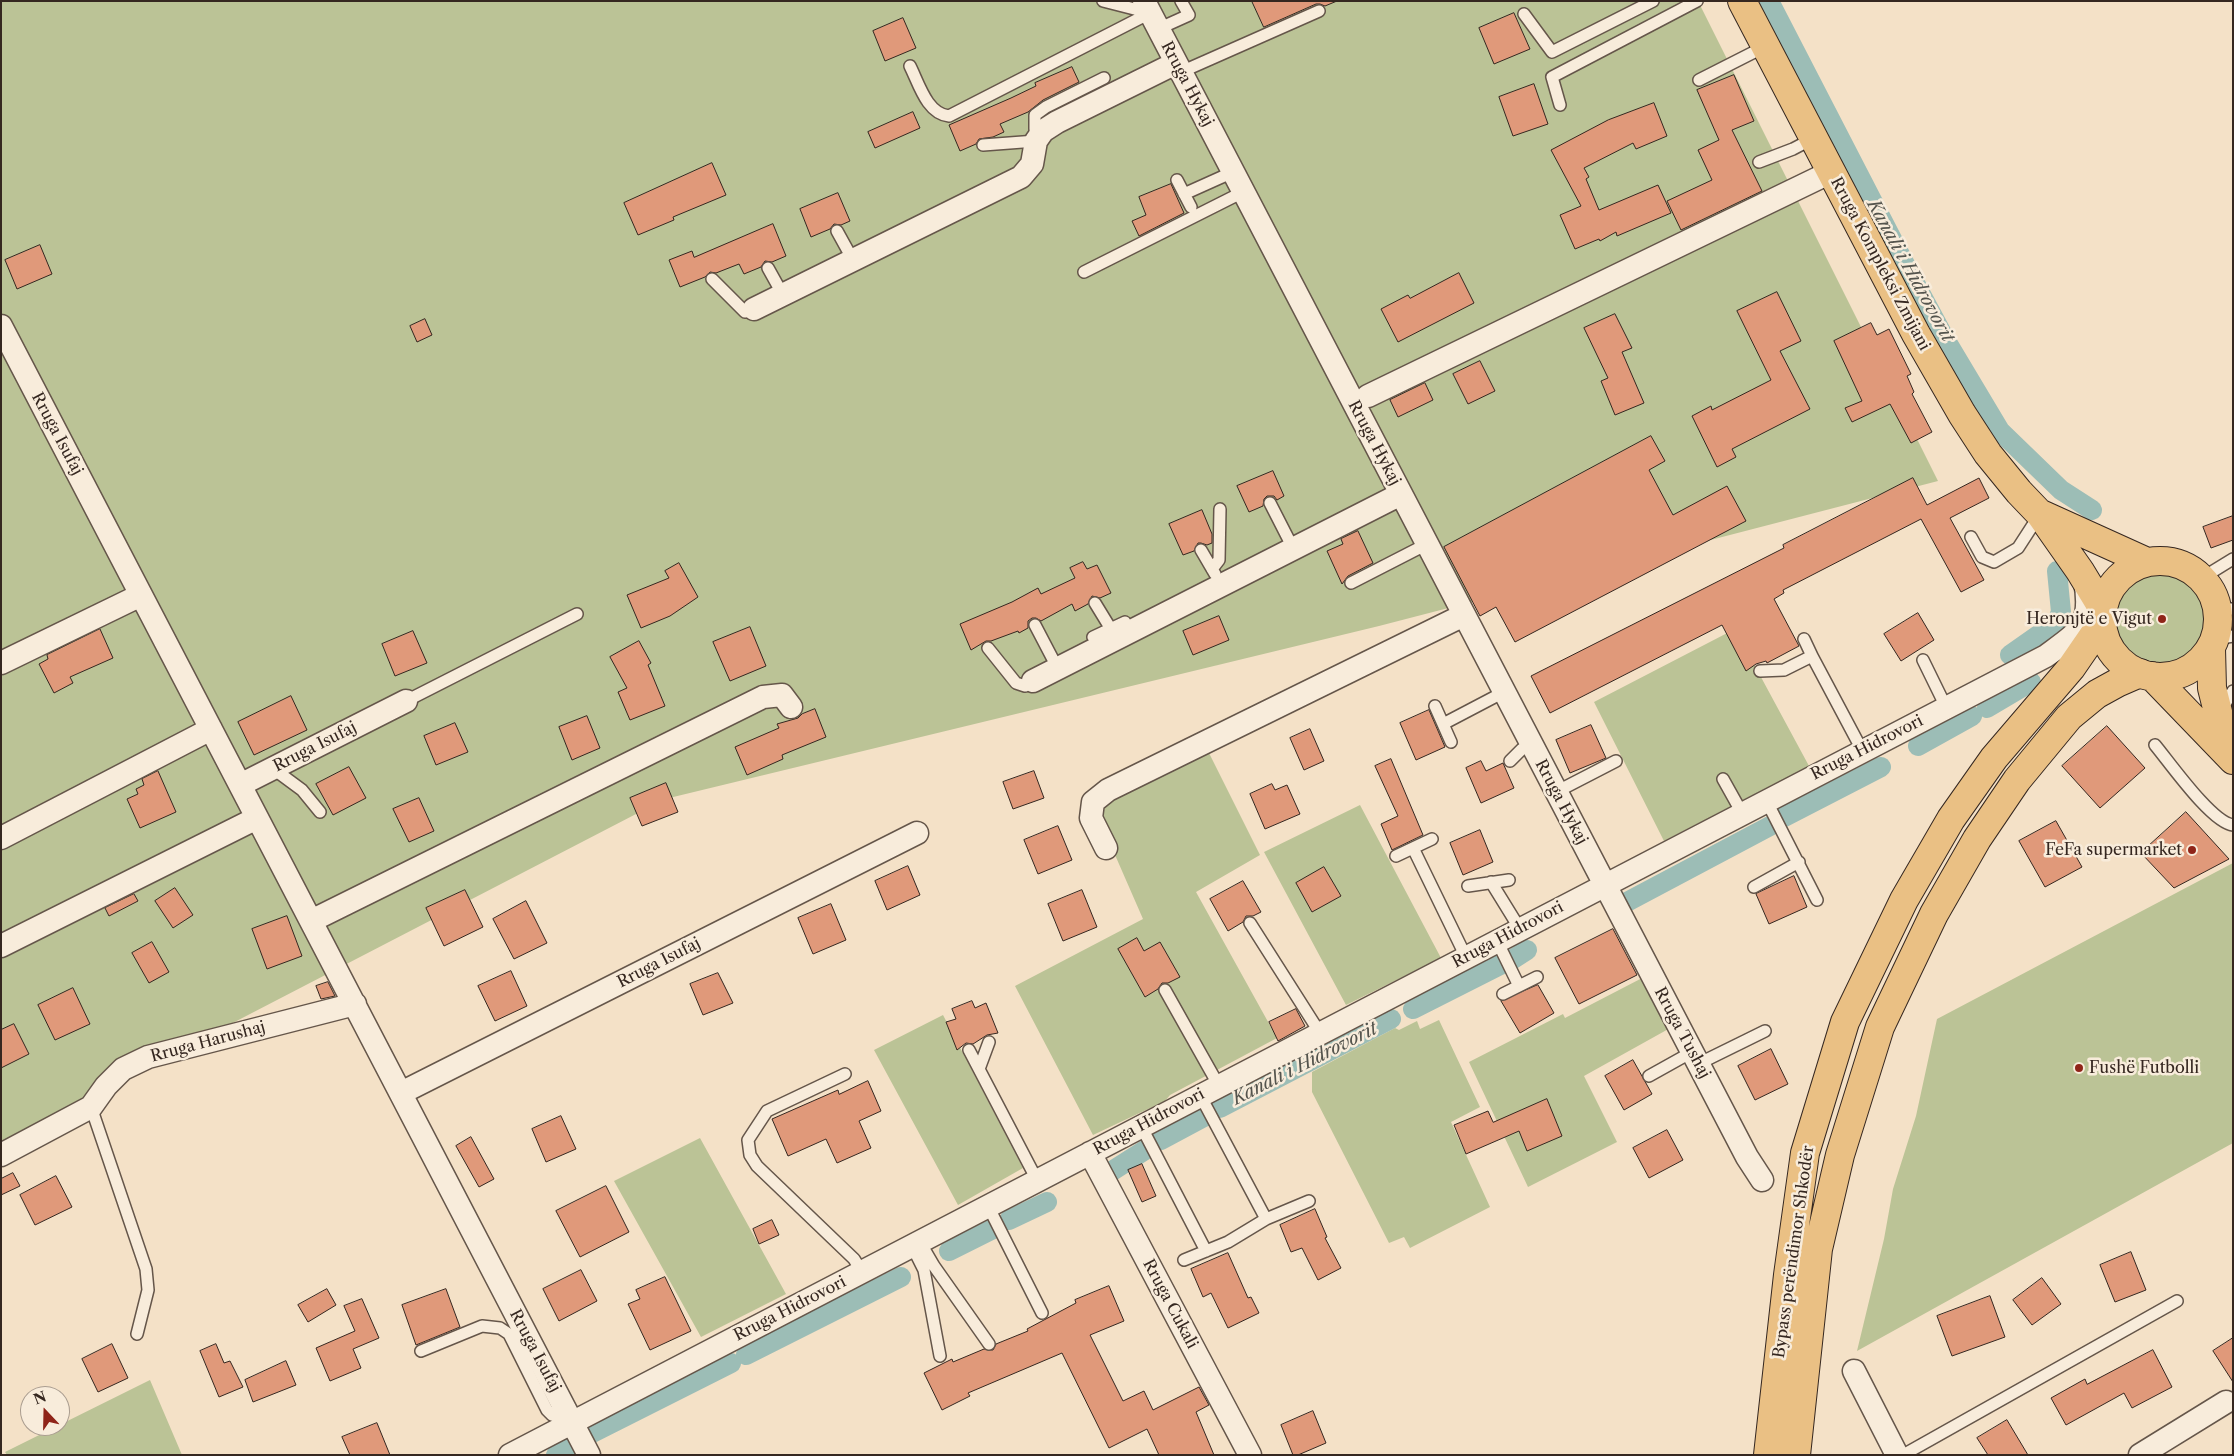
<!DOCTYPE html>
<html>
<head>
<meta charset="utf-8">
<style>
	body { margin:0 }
	#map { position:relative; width:2234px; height:1456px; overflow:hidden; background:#f4e1c7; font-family:"Libre Caslon Text",serif }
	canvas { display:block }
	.frame { position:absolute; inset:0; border:2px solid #352720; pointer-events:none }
	.north { position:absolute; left:20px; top:1386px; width:50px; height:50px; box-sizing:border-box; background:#f8ecdb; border:1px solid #aa9d90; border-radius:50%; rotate:339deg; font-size:14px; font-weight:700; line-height:20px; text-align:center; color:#352720 }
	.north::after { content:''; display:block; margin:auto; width:18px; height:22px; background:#8f2418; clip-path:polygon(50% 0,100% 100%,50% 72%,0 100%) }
</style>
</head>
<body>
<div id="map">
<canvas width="2234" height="1456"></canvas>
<div class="frame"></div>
<div class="north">N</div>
</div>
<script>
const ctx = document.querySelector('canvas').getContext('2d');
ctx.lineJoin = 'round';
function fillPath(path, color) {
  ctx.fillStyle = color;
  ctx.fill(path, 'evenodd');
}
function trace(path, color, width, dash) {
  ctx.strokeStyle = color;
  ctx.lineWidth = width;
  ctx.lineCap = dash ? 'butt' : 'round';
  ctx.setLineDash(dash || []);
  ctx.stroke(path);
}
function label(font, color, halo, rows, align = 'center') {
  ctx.font = font + ' "Libre Caslon Text",serif';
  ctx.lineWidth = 5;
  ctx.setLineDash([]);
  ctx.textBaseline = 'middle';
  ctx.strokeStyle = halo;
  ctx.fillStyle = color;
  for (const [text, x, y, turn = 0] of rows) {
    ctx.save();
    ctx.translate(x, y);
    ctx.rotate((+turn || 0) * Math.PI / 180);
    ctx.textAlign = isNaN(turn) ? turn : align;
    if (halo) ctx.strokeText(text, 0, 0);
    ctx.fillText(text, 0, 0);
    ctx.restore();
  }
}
const green = new Path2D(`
	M1,1H1698L1938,481L1379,626L665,799L1,1143Z
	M2113 617a49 49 0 1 1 98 0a49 49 0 1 1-98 0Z
	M1735,629L1809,766L1664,841L1594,702Z
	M1206,747L1260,855L1196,892L1277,1038L1170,1095L1165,1101L1093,1135L1015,986L1143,919L1105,832L1102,816L1108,799Z
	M1360,805L1441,958L1346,1005L1264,852Z
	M2233,863V1143L1857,1351L1884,1239L1893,1189L1916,1116L1937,1019Z
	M1646,976L1672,1027L1584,1076L1617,1142L1528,1187L1469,1062L1563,1014L1565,1018Z
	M943,1015L1023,1168L958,1205L874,1050Z
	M1439,1020L1480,1107L1451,1122L1490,1207L1410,1248L1404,1237L1389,1243L1312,1092V1072L1395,1028L1399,1030L1417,1021L1420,1029Z
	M700,1138L786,1294L701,1337L614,1181Z
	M150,1380L182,1455H7L5,1452Z`);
const canal = new Path2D(`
	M1769,1L1909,272L1945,339L2000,431L2061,490L2092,510
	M2010,655L2057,622L2061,612L2057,571
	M1987,708L2031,682
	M1918,746L1972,716
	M1784,817L1881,767
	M1623,904L1770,826
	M1513,959L1527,950
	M1413,1009L1502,964
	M1220,1108L1391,1019
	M1161,1140L1204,1117
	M1112,1171L1145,1150
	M1009,1220L1047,1202
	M949,1251L993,1229
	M746,1355L901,1277
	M592,1433L731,1363
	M556,1455L577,1442`);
const building = new Path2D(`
	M1252,1H1337L1325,6L1320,4H1316L1264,27Z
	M1514,13L1530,49L1494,64L1479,28Z
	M903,18L916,48L885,61L873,31Z
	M1072,67L1079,82L1043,100L1028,112L1000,124L1004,132L993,137L979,139L976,144L960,151L949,125L1011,98L1036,86L1035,83Z
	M1734,75L1754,121L1732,130L1762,191L1681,230L1667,201L1712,180L1698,150L1719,140L1697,90Z
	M1534,84L1548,124L1513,136L1499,97Z
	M1654,103L1667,136L1636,149L1633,143L1584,168L1589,177L1586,179L1599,210L1658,185L1671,213L1617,236L1616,232L1600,241L1599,239L1575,249L1560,215L1581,206L1551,150L1608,120Z
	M913,112L920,128L875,148L868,132Z
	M712,163L726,195L673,217L674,220L638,235L624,203Z
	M1171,184L1184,213L1139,236L1132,221L1146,215L1139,197Z
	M838,193L850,221L841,225L834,224L830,229L811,237L800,209Z
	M773,224L786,256L772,262L765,261L761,267L744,274L739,264L716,273L710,272L705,277L680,287L669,260L692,251L694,257Z
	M40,245L52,274L17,289L5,260Z
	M1459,273L1474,303L1398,342L1381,309L1408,295L1410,298Z
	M1777,292L1801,341L1780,351L1810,409L1732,449L1736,457L1717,467L1692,416L1711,406L1712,410L1771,380L1737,311Z
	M1615,314L1632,348L1622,352L1644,403L1615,415L1601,381L1608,378L1584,328Z
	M425,319L432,335L417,342L410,326Z
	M1871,323L1877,335L1889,329L1911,374L1907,376L1914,392L1912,394L1932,432L1911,443L1890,404L1852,422L1845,408L1862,401L1834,341Z
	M1480,361L1495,391L1468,404L1453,374Z
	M1425,383L1433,400L1398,417L1390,400Z
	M1651,436L1665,461L1649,470L1673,515L1727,486L1746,521L1515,642L1496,607L1480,616L1444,547Z
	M1273,471L1284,496L1277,500L1274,496H1267L1264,499L1263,506L1249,512L1237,486Z
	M1913,478L1927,505L1979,478L1989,498L1950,518L1984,580L1961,592L1921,519L1783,590L1784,593L1774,599L1799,646L1767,663L1766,661L1756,664L1746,671L1722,625L1550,713L1531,676L1784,548L1783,545Z
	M1202,510L1212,534V543L1207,545L1201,543H1198L1194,551L1183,555L1169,524Z
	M2233,516V540L2211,548L2203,527Z
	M1358,531L1373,563L1348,576L1342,584L1327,551L1343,544L1341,539Z
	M1083,562L1087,569L1097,565L1111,593L1100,598L1092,596L1088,604L1075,611L1072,604L1041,621L1036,618H1032L1028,621V628L1019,633L1018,631L991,641H986L971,650L960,624L1012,602L1038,588L1041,594L1075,578L1070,568Z
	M679,563L698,597L670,616L641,628L627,595L669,578L665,571Z
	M1918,613L1934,640L1901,661L1884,634Z
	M1219,616L1229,640L1193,655L1183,631Z
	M750,627L766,666L730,681L713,642Z
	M100,629L113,658L70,677L73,683L54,693L39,664L48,659L47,655Z
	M413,631L427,663L395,676L382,644Z
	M639,641L651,663L648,665L665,706L630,720L618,692L627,688L610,657Z
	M291,696L307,730L254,755L238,722Z
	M815,709L826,737L782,755L783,759L747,775L735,747L779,728L777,724L798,718L802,714Z
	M1429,710L1445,747L1416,760L1400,723Z
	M587,716L600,748L572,760L559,727Z
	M455,723L468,752L436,765L424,736Z
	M1591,725L1606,758L1570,773L1556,740Z
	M2107,726L2145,768L2100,808L2062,766Z
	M1310,729L1324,761L1304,770L1290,738Z
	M1391,759L1423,835L1392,850L1381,824L1398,816L1375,766Z
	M1481,761L1486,771L1503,763L1514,788L1481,803L1466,768Z
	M349,767L366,798L333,815L316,784Z
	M158,771L176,812L140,828L127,799L138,794L136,789L144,785L142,779Z
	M1034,771L1044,798L1013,809L1003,782Z
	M666,783L678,812L642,826L630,798Z
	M1272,784L1275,790L1287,785L1300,814L1265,829L1250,794Z
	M419,798L434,831L409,842L393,809Z
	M2186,812L2229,859L2174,888L2141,853Z
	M2056,821L2082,867L2045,887L2019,841Z
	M1058,826L1072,860L1038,874L1024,840Z
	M1480,830L1493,862L1463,875L1450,843Z
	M908,866L920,895L887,910L875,881Z
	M1324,867L1341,896L1312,912L1296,883Z
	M1794,876L1807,907L1769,924L1756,894Z
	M1243,881L1261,912L1253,916H1246L1243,922L1228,931L1210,899Z
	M175,888L193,915L173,928L155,901Z
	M465,890L483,927L444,946L426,908Z
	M1082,890L1097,927L1063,941L1048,904Z
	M134,894L138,901L109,916L105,908Z
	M526,901L547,943L514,959L493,919Z
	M831,904L846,940L813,954L798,918Z
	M287,916L302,956L267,969L252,929Z
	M1613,929L1637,975L1579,1004L1555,958Z
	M1137,938L1144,951L1160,942L1180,977L1168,983H1162L1158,989L1145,997L1118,949Z
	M152,942L169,972L149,983L132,953Z
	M511,971L527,1006L495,1021L478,986Z
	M718,973L733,1003L703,1015L690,984Z
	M328,982L335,996L321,999L316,986Z
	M1538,985L1554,1013L1520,1033L1501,1001Z
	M73,988L90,1024L55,1040L38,1005Z
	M972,1001L975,1008L986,1003L998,1033L987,1035L973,1044L966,1043L957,1050L946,1022L956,1019L952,1009Z
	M1296,1009L1305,1026L1278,1041L1269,1022Z
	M14,1024L29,1054L1,1068V1030Z
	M1771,1049L1788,1084L1755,1100L1738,1066Z
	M1633,1060L1652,1094L1624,1110L1605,1076Z
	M868,1081L881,1111L859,1121L871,1148L837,1163L826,1139L788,1156L772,1119L838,1090L839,1094Z
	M1547,1099L1562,1136L1527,1151L1519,1131L1466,1154L1454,1125L1488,1111L1493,1122Z
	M561,1116L576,1149L546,1162L532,1129Z
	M1667,1130L1683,1160L1649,1178L1633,1148Z
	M471,1137L494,1179L479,1187L456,1146Z
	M1142,1164L1156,1196L1142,1202L1128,1170Z
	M13,1173L20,1186L1,1195V1179Z
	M56,1176L72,1207L35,1225L20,1195Z
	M606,1186L629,1232L580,1257L556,1211Z
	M1315,1209L1327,1237L1325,1238L1341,1268L1318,1280L1302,1248L1291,1252L1280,1225Z
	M772,1220L779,1235L759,1244L753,1229Z
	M2131,1252L2146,1290L2115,1302L2100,1265Z
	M1228,1253L1248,1298L1251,1297L1259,1313L1228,1328L1211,1293L1203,1297L1191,1269Z
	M581,1270L597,1301L559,1321L543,1289Z
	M665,1277L691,1331L650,1350L628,1304L640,1299L636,1290Z
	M2042,1278L2061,1304L2032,1325L2013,1300Z
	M1109,1286L1124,1321L1090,1335L1123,1401L1144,1391L1153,1410L1199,1387L1209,1405L1196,1412L1214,1455H1159L1147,1429L1109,1448L1062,1353L968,1393L970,1396L942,1410L924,1373L952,1359L953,1362L984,1349L993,1350L996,1344L1028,1331L1027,1329L1076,1303L1075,1300Z
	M327,1289L336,1305L308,1322L298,1305Z
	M446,1289L460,1327L416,1345L402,1305Z
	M1990,1296L2005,1337L1952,1356L1937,1316Z
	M362,1299L379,1338L353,1349L361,1368L330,1381L316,1348L355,1331L344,1306Z
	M2233,1338V1382L2213,1351Z
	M112,1344L128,1378L98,1392L82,1359Z
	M216,1344L224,1363L230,1361L243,1387L219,1397L200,1351Z
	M2153,1350L2172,1387L2132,1408L2124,1393L2066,1425L2051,1398L2085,1379L2087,1384Z
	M286,1361L296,1385L253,1402L245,1380Z
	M1313,1411L1326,1443L1298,1455H1293L1281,1425Z
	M2007,1420L2028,1455H1988L1977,1438Z
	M377,1423L390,1455H350L342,1437Z`);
const lane = new Path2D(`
	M1103,1L1150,13
	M1524,14L1552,52L1653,1
	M1158,29L1189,15L1181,1
	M910,66C919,84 927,114 949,116L1150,13
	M1181,72L1319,11
	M1699,80L1766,46
	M1560,105L1552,77L1697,1
	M1043,131L1035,129V115L1046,107L1104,78
	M983,145L1036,141
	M1759,162L1793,149L1814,138
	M1177,180L1191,207
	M1184,194L1233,172
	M837,231L853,260
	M768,268L783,295
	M1084,272L1243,192
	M712,279L745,312L754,309
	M1270,503L1293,548
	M1971,537L1982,557L1994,562L2018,548L2040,514
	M1201,550L1215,574
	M1212,569L1219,560L1220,509
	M2202,578L2233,559
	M1351,583L1427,544
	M1095,603L1117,639
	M2218,609H2233
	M1035,625L1058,669
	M1093,637L1125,622
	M1804,639L1812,656
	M2215,639L2233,636
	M988,648L1016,683L1025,686L1033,681
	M1923,660L1946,707
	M1760,671L1784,670L1812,656L1862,750
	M406,701L577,614
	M1435,706L1451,742
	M2221,710L2233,691
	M1443,724L1504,692
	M2155,745C2170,763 2212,823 2233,825
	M1510,761L1522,749L1531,744
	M276,767L279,773L302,790L320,812
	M1723,779L1742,813
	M1556,792L1616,761
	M1766,800L1817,900
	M1413,848L1466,957
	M1396,856L1432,839
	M1491,882L1520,929
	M1468,886L1509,880
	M1754,887L1799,862
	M1250,923L1320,1033
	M1497,941L1519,986
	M1165,990L1219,1086
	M1503,994L1537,977
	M969,1050L1037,1180
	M1698,1064L1765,1031
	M979,1069L989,1042
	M845,1074L767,1111L748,1140L750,1155L757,1166L854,1259L862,1272
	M1649,1076L1692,1052
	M1200,1095L1266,1219
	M91,1107L146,1269L148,1290L137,1334
	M1141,1126L1206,1251
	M988,1206L1042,1313
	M920,1242L934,1266L989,1344
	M912,1246L924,1270L940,1356
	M1184,1260L1228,1242L1266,1219L1309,1201
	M421,1351L482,1326L500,1328L509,1334L547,1410L552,1415L570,1421
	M1903,1455L2177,1301`);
const street = new Path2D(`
	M1144,1L1747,1157L1762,1180
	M754,309L1021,177L1032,164L1036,141L1043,131L1057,122L1176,63
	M1,326L589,1455
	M1368,396L1831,172
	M1,663L141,595
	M1033,681L1401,494
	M240,785L406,701
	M1,838L211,729
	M1106,848L1091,818L1093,802L1108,790L1464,615
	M311,921L763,697L782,695L791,707
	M1,946L257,818
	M401,1093L917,833
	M1090,1153L1250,1455
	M1,1155L91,1107L106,1086L123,1069L148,1057L355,1004
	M1854,1371L1897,1455
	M510,1455L2046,656C2080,631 2093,625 2085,581
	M2140,1455L2226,1402`);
const primary = new Path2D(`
	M1742,1L1916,334L1962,414L1988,454L2019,492L2040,514L2080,571L2103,609
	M2041,514L2147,562
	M2102 619a58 58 0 1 1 116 0a58 58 0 1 1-116 0Z
	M2211,648L2212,688L2228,752
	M2152,676L2233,760`);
const highway = new Path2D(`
	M1768,1455L1788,1275L1805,1153L1845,1022L1904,900L1951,819L1994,758L2071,668L2102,623
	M1796,1455L1818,1249L1840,1155L1880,1027L1934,914L1977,839L2017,780L2069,717L2097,694L2117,683L2140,673`);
const markers = [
	[2162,619,5,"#8f2418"],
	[2192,850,5,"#8f2418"],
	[2079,1068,5,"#8f2418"]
];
const streetNames = [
	["Rruga Hykaj",1187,84,62],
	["Rruga Kompleksi Zmijani",1880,264,62],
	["Rruga Isufaj",57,434,62],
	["Rruga Hykaj",1374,443,62],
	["Rruga Isufaj",315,747,-27],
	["Rruga Hidrovori",1867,748,-27],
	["Rruga Hykaj",1561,802,62],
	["Rruga Hidrovori",1508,935,-28],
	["Rruga Isufaj",659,963,-27],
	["Rruga Tushaj",1682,1033,62],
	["Rruga Harushaj",208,1042,-15],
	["Rruga Hidrovori",1149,1122,-28],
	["Bypass perëndimor Shkodër",1794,1252,-82],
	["Rruga Cukali",1170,1304,62],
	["Rruga Hidrovori",790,1309,-27],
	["Rruga Isufaj",535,1351,62]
];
const poiNames = [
	["Heronjtë e Vigut",2152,619],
	["FeFa supermarket",2182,850],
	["Fushë Futbolli",2089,1068,"left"]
];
const waterNames = [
	["Kanali i Hidrovorit",1910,271,61],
	["Kanali i Hidrovorit",1305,1064,-27]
];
fillPath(green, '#bbc396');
trace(canal, '#9cbdb6', 20);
fillPath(building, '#e0997a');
trace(building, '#352720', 1);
trace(lane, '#65564a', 14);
trace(street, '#65564a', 25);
trace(primary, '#352720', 30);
trace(highway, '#352720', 30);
trace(lane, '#f8ecdb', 11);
trace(street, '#f8ecdb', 22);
trace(primary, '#eac084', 28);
trace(highway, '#eac084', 28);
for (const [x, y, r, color] of markers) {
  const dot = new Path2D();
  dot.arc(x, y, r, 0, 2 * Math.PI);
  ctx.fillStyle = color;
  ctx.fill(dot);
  trace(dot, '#f8ecdb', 2);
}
label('16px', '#352720', '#f8ecdb', streetNames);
label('16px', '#352720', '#f8ecdb', poiNames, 'right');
label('italic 18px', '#54544d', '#f8ecdb', waterNames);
</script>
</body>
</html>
